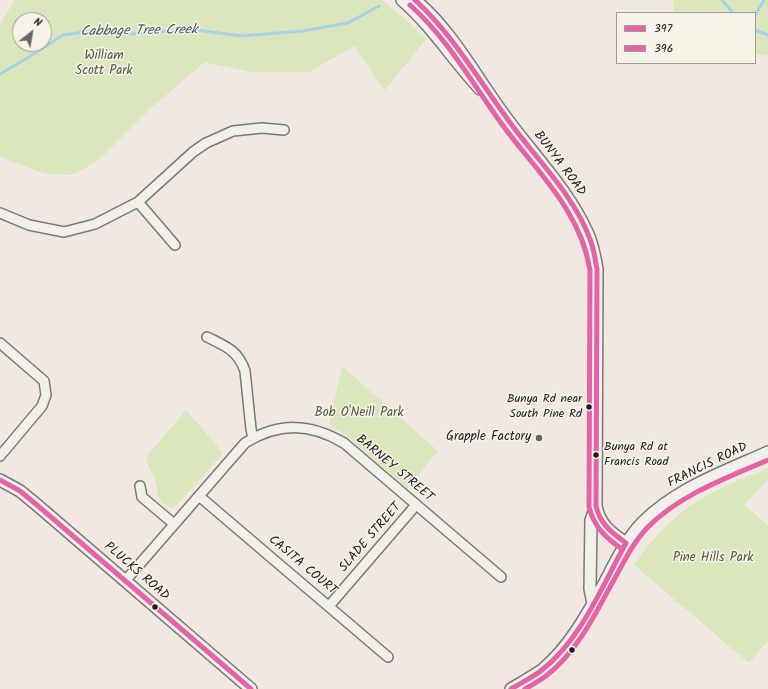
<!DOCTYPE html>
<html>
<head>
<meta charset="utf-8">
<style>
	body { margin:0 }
	#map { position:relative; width:768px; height:689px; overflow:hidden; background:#f1e9e1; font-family:Kalam,sans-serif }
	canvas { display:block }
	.legend { position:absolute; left:616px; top:12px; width:140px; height:52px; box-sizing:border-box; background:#f7f3e8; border:1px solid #9f9d96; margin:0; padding:5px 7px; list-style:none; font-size:12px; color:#1c1c1c }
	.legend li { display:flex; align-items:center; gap:8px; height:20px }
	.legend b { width:20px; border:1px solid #9f9d96 }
	.north { position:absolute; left:12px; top:12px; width:40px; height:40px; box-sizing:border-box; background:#f7f3e8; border:1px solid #9f9d96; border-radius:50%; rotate:31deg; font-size:11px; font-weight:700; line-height:16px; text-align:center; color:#1c1c1c }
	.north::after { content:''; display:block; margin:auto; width:14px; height:18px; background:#676461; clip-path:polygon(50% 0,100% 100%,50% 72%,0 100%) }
</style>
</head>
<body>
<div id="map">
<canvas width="768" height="689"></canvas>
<ul class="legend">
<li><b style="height:5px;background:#e463a4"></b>397</li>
<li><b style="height:5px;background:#e463a4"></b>396</li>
</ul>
<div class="north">N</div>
</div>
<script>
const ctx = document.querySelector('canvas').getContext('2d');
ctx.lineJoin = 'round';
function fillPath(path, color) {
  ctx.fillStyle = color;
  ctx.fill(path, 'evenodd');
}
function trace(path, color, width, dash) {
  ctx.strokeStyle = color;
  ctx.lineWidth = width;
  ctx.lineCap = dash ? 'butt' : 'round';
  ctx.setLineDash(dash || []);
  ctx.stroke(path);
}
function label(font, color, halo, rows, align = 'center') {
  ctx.font = font + ' Kalam,sans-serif';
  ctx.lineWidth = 3;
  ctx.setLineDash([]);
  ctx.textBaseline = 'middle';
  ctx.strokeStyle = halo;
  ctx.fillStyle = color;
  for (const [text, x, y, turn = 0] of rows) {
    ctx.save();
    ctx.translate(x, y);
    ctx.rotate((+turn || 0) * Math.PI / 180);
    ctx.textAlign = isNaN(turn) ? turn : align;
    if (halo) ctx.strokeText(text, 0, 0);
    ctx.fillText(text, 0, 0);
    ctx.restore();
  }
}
const green = new Path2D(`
	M15,0H382L411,24L426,39L384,91L355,46L309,72H249L205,62L152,107L99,160L76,173L71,175L45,174L0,157V24ZM20,20H44V44H20Z
	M673,0H768V56L755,54V13H674Z
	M342,366L438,451L407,488L347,436L329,424Z
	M186,410L223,453L177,505L172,508C155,502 159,493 155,480C152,471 146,466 147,456Z
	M768,468V480L744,505L768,525V641L749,663L634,565C652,539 672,517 699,500C720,487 745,478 768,468Z`);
const stream = new Path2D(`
	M722,0L733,13
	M755,15L764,0
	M755,30L768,35
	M0,74L29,57L63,35L93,31L121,35L189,29L242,36L302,31L348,23L379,6`);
const minor = new Path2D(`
	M138,202L175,245
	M0,213L29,225L64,232L95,224L138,202L193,152L206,143L233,131L262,128L284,130
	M207,337C225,346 238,350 245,371L251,429L253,438
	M0,343L44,381L46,395L42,406L0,456
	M140,486L142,497L174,524
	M199,496L388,657
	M125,581L245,443C279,422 310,423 344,443L501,577
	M329,606L416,505`);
const tertiary = new Path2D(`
	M402,0C432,26 453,60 480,89
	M415,0C449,28 472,70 497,105C527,149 566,185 588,234C593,245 595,257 597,269L596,506C599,524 611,533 626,543
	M0,480L20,491L37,505L251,689
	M593,603L590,589L591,520L596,506
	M511,689C521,683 532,677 542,670C570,647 588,613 605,582C616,561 626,540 642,523C677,488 724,472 768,452`);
const bus1 = new Path2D(`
	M415,0C452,34 477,77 506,117C534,157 573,193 590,239C594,249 595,259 597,269L596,506C600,524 612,533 626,543C602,586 582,638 542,670C533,677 521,683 511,689
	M0,480L20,491L37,505L251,689`);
const bus2 = new Path2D(`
	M410,5C448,39 472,83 501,123C535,170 580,209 590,270L589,507C594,527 606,538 622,549
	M525,689C532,685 539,681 546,676C575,654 594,617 611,585C622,566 631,545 647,528C679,495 726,478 768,460`);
const markers = [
	[589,407,3.5,"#1c1c1c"],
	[539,438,4,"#676461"],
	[596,455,3.5,"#1c1c1c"],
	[155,607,3.5,"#1c1c1c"],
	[572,650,3.5,"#1c1c1c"]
];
const busNames = [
	["Bunya Rd near",582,400],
	["South Pine Rd",582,415],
	["Bunya Rd at",604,448,"left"],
	["Francis Road",604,463,"left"]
];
const parkNames = [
	["William",104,57],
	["Scott Park",104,72],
	["Bob O'Neill Park",359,414],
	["Pine Hills Park",713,559]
];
const streetNames = [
	["BUNYA ROAD",559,164,53],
	["FRANCIS ROAD",708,466,-26],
	["BARNEY STREET",394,469,40],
	["SLADE STREET",371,538,-49],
	["CASITA COURT",302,566,40],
	["PLUCKS ROAD",136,572,41]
];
const poiNames = [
	["Grapple Factory",531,438]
];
const waterNames = [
	["Cabbage Tree Creek",139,32,-1]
];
fillPath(green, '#dae6bb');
trace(stream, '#a9d1e7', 3);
trace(minor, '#7c7875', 12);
trace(tertiary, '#7c7875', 14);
trace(minor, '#f2f0eb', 9);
trace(tertiary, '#f2f0eb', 11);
trace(bus1, '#e463a4', 5);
trace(bus2, '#e463a4', 5);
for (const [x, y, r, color] of markers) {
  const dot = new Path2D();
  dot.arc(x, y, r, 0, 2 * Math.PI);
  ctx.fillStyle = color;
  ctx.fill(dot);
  trace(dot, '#f7f3e8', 1.5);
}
label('12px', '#1c1c1c', '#f7f3e8', busNames, 'right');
label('13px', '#4f5842', '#f7f3e8', parkNames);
label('13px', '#1c1c1c', '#f7f3e8', streetNames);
label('13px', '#1c1c1c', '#f7f3e8', poiNames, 'right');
label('italic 14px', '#425864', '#f7f3e8', waterNames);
</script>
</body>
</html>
